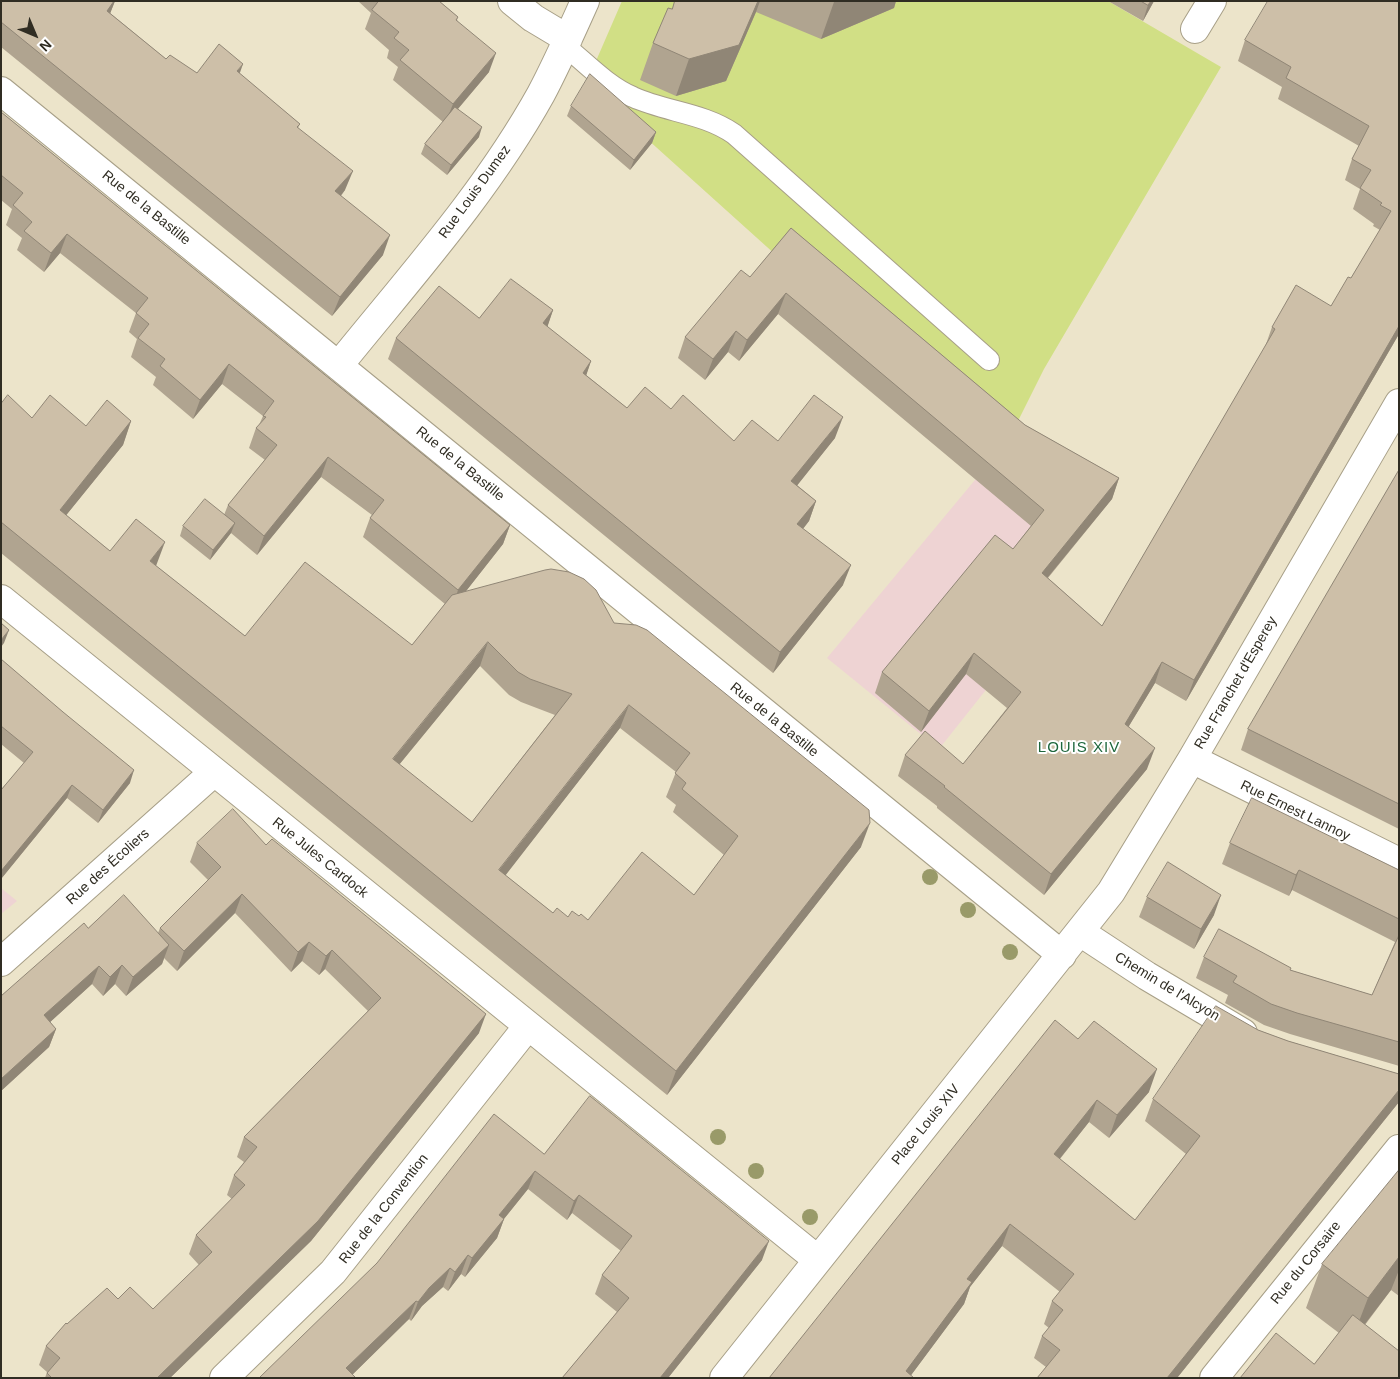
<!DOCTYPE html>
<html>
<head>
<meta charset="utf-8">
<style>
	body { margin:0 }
	#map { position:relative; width:1400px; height:1379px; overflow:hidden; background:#ece4ca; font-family:Arial,sans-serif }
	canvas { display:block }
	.frame { position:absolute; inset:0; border:2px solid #302d23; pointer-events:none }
	.north { position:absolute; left:10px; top:10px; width:50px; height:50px; -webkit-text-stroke:4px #fff; paint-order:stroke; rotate:135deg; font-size:14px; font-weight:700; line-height:20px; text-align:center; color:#302d23 }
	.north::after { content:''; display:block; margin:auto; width:18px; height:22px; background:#302d23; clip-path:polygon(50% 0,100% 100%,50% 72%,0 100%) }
</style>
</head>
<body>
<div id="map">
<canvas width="1400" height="1379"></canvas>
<div class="frame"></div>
<div class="north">N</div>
</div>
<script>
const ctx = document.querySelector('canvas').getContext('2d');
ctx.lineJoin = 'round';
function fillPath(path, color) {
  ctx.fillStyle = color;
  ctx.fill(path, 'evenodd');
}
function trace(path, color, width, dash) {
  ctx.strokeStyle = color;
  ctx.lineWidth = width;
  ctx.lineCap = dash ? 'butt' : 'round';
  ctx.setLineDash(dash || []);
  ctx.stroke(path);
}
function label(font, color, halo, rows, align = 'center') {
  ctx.font = font + ' Arial,sans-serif';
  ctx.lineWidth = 4;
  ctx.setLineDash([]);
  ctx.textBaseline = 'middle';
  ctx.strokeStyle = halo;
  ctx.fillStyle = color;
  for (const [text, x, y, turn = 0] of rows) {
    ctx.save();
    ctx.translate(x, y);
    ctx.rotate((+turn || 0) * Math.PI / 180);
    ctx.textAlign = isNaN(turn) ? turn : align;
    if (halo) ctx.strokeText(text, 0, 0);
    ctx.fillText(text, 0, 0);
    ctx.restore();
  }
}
const education = new Path2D(`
	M1009,439L1057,468L1035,593L1024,642L939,749L827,658Z
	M1,888L17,901L1,914Z`);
const green = new Path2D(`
	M622,1H1108L1221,67L1044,369L1009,439L777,256L586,84Z`);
const service = new Path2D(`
	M565,46C586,63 607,86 633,97C666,112 704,113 734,134L989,360`);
const minor = new Path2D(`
	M512,1L533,18L568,39
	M1195,29L1212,1
	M1,91L1062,955
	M339,365C410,277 486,193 541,94C557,64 571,32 585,1
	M1,599L818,1260
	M1192,759L1399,862
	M1080,932L1147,976L1243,1033
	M1,962L214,772
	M224,1378L333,1272L528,1026
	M724,1378L1111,892L1192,759L1399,403
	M1214,1378L1399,1149`);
const trees = [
	[930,877],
	[968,910],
	[1010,952],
	[718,1137],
	[756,1171],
	[810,1217]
];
const wall = new Path2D(`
	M1,1H115L110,13L166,59L197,73L240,74L300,124L298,128L345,190L341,196L383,255L332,316L1,47Z
	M358,1H439L458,17L457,20L489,72L458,109L479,137L447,175L421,154L425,144L443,122L393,80L398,67L387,58L389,50L365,29L371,13Z
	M675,1H896L894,8L821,39L756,12L726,81L676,96L640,80L653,43L672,9Z
	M1108,1H1154L1143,21Z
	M1399,1V334L1186,701L1155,683L1129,726L1147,769L1044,895L937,808V806L898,776L905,755L963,764L1007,708L966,674L921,732L875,693L882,672L1013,549L1031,526L778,314L739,361L728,352L705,380L678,358L685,337L750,277L791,228L1025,425L1119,478L1112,499L1048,578L1102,626L1265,347L1272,327L1331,306L1351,278L1380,230L1373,226L1374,224L1353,209L1360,189L1345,180L1352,159L1359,146L1278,99L1282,87L1238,61L1245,40Z
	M571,106L656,132L652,143L630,170L567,116Z
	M1,112L510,525L503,544L466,591L614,623L861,847L667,1095L1,553V404L32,418L86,426L131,421L123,445L66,515L110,551L156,566L245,636L412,645L445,604L363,537L370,518L372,515L321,477L257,555L231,533L210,560L180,536L183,526L224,515L228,505L265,460L249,448L256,428L259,425L263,416L222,384L193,419L153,385L156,377L131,357L137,339L129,332L136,313L60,253L44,272L17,250L22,238L6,225L12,209L1,200ZM480,666L509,695L521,702L555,715L472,822L399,765ZM620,728L676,772L666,797L676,805L673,812L724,855L694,895L588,920L579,916L568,917L553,913L505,875Z
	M553,310L547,327L591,361L586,375L627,408L671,409L734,441H778L835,438L797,485L816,501L809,521L803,529L843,585L773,673L388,359L396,338L479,318Z
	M1399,470V829L1241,750L1248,729Z
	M1,659L130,783L98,823L67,798L1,879V790L24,763L1,744Z
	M197,843L266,845L479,1033L311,1241L170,1378H45L47,1372L39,1365L46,1346L67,1324L118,1299L153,1309L199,1265L189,1254L196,1235L232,1199L227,1195L234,1175L244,1162L237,1157L244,1137L368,1011L325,969L319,975L302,961L291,972L235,913L177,971L164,958L162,964L126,996L115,984L103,996L92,984L50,1022L56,1029L49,1047L1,1091V996L88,928L158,933L160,928L208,880L190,862Z
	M1230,843L1399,870V1066L1396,1065L1290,1034L1264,1025L1225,1003L1228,995L1196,978L1204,957L1290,970L1372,995L1395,942L1292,890L1289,896L1222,864Z
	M1147,897L1214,915L1194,949L1139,917Z
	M1258,1030L1288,1041L1399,1074V1102L1177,1378H1037L1046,1367L1034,1358L1042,1336L1049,1328L1044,1324L1052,1301L1060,1292L1002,1246L970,1287L964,1304L911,1375L769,1378L1078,1039L1149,1092L1109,1138L1089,1122L1060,1159L1135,1220L1186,1154L1145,1121L1153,1099Z
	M544,1154L762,1260L668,1378H562L617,1312L595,1294L602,1275L621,1251L572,1213L567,1220L528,1189L504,1219L497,1238L465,1277L461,1274L448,1291L443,1287L422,1306L411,1321L409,1319L353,1374L259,1378Z
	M1399,1170V1296L1391,1290L1365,1325L1314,1364L1339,1333L1306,1308L1322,1264Z`);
const shadedWall = new Path2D(`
	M114,1H115L108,19L107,11Z
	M758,1H760L756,12L726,81L676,96L689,59Z
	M837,1H896L894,8L821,39L834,2Z
	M1151,1H1154L1143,21L1148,5Z
	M496,53L489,72L445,124L453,104Z
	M243,64L236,84L237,71Z
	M482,127L479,137L447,175L451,165Z
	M656,132L652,143L630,170L634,160Z
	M353,171L345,190L328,211L335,191Z
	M67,234L60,253L44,272L51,253Z
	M390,235L383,255L332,316L340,297Z
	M786,293L778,314L739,361L747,340Z
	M553,310L546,331L543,323Z
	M1399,326V334L1186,701L1194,680Z
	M736,331L728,352L705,380L713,359Z
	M591,361L584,382L583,373Z
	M229,364L222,384L193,419L200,400Z
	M843,417L835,438L784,502L791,481Z
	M131,421L123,445L51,534L60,510Z
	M328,457L321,477L257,555L264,536Z
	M1119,478L1112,499L1034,594L1042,573Z
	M816,501L809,521L790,545L797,524Z
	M235,523L231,533L210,560L213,550Z
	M510,525L503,544L452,609L458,590Z
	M165,542L156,566L150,561Z
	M851,565L843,585L773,673L780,652Z
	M9,630L4,643L1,647V640Z
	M488,642L480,666L384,783L393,759Z
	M974,653L966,674L921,732L929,711Z
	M1162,662L1155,683L1118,744L1125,724Z
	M629,705L620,728L491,894L499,870Z
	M1155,748L1147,769L1044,895L1051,874Z
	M134,770L130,783L98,823L103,810Z
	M72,785L67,798L1,879V871Z
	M870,823L861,847L667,1095L676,1071Z
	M1299,870L1292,890L1289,896L1296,875Z
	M242,894L235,913L177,971L184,951Z
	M1221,895L1214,915L1194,949L1201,929Z
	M309,942L302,961L291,972L298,952Z
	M169,945L162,964L126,996L133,977Z
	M332,950L325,969L319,975L326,956Z
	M122,965L115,984L103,996L110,977Z
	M99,966L92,984L37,1034L44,1015Z
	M486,1014L479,1033L311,1241L170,1378H157Z
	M56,1029L49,1047L1,1091V1079Z
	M1157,1069L1149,1092L1109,1138L1117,1115Z
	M1399,1090V1102L1177,1378H1167Z
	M1097,1100L1089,1122L1045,1177L1054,1154Z
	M535,1171L528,1189L499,1225L504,1219L497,1238L465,1277L472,1258L499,1215Z
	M579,1195L572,1213L567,1220L574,1201Z
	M1010,1224L1002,1246L970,1287L964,1304L909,1378L906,1371L967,1279Z
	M769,1241L762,1260L668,1378H660Z
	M468,1255L461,1274L448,1291L455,1272Z
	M1399,1257V1270L1391,1290L1351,1342L1368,1298Z
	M450,1268L443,1287L422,1306L411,1321L418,1302L429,1288Z
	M416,1301L409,1319L349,1378L346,1368Z`);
const building = new Path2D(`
	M1,1H114L107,11L166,59L170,55L197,73L219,44L243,64L237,71L300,124L297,127L353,171L335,191L390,235L340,297L1,22Z
	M379,1H439L458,17L456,20L496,53L453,104L400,60L409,50L394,38L399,32L372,10Z
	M675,1H758L739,45L689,59L653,43L668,8L672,9Z
	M1141,1H1151L1148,5Z
	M1268,1H1399V326L1194,680L1162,662L1125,724L1155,748L1051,874L944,787L945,786L905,755L925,731L963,764L1021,692L974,653L929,711L882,672L995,535L1013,549L1044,510L786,293L747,340L736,331L713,359L685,337L741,270L750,277L791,228L1025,425L1119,478L1042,573L1102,626L1275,329L1272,327L1296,285L1331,306L1348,277L1351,278L1391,211L1380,205L1382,203L1360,188L1371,170L1352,159L1369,126L1286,78L1291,67L1245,40Z
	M590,74L656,132L634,160L571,106Z
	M455,107L482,127L451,165L425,144Z
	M1,112L510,525L458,590L370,518L384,500L328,457L264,536L228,505L277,445L256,428L266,417L263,416L274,401L229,364L200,400L160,366L165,359L138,338L149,324L136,313L148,298L67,234L51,253L24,231L32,222L13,205L23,193L1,175Z
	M511,279L553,310L543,323L591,361L583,373L627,408L645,387L671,409L683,395L734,441L752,420L778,441L814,395L843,417L791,481L816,501L797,524L851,565L780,652L396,338L439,286L479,318Z
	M8,395L32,418L50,395L86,426L107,400L131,421L60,510L110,551L136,519L165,542L150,561L245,636L305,562L412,645L452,595L545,570L551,569L569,572L584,579L596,590L614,623L636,625L647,630L869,810L870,823L676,1071L1,522V404ZM488,642L518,672L530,679L572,694L472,822L393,759ZM629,705L690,753L675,773L686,783L682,789L738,836L694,895L642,852L588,920L581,914L579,916L572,911L568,917L557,908L553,913L499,870Z
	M1399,470V804L1248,729Z
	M205,499L235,523L213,550L183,526Z
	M1,623L9,630L1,640Z
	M1,659L63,712L134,770L103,810L72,785L1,871V790L33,752L1,726Z
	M1252,798L1399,870V919L1299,870L1296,875L1230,843Z
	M233,809L266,845L272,839L486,1014L318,1221L157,1378H52L47,1373L60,1358L46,1346L66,1323L67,1324L107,1288L118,1299L130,1287L153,1309L212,1252L196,1235L245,1185L234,1175L257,1147L244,1137L381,998L332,950L326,956L309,942L298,952L242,894L184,951L160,928L221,867L197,843Z
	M1168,862L1221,895L1201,929L1147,897Z
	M124,895L169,945L133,977L122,965L110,977L99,966L44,1015L56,1029L1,1079V996L84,923L88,928Z
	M1219,929L1291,968L1290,970L1372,995L1399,935V1042L1297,1013L1271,1004L1233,982L1237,976L1204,957Z
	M1216,1006L1258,1030L1288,1041L1399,1074V1090L1167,1378H1037L1060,1350L1042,1336L1063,1310L1052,1301L1074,1274L1010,1224L967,1279L972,1282L906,1371L914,1378H769L1055,1020L1078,1039L1094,1021L1157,1069L1117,1115L1097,1100L1054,1154L1135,1220L1200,1136L1153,1099Z
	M590,1096L769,1241L660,1378H562L629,1298L602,1275L632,1236L579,1195L574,1201L535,1171L499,1215L504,1219L472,1258L468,1255L455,1272L450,1268L429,1288L418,1302L416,1301L346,1368L356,1378H259L377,1263L494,1114L544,1154Z
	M1399,1170V1257L1368,1298L1322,1264Z
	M1353,1315L1399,1351V1378H1240L1276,1333L1314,1364Z`);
const streetNames = [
	["Rue Louis Dumez",475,192,-54],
	["Rue de la Bastille",146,208,39],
	["Rue de la Bastille",460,464,39],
	["Rue Franchet d'Esperey",1236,683,-60],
	["Rue de la Bastille",774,720,39],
	["Rue Ernest Lannoy",1295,811,26],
	["Rue Jules Cardock",320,858,39],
	["Rue des Écoliers",108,867,-42],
	["Chemin de l'Alcyon",1167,987,31],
	["Place Louis XIV",926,1125,-51],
	["Rue de la Convention",384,1209,-52],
	["Rue du Corsaire",1306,1263,-51]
];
const neighbourhoodNames = [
	["LOUIS XIV",1079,748]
];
fillPath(education, '#eed3d3');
fillPath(green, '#d1df85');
trace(service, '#a79f87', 22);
trace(minor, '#a79f87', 30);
trace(service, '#fff', 20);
trace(minor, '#fff', 28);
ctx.fillStyle = '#999a69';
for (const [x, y] of trees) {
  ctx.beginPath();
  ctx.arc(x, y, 8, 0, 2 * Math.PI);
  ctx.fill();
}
fillPath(wall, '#b0a490');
fillPath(shadedWall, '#908676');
fillPath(building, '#cdbfa8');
trace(building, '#908676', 1);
label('14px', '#302d23', '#fff', streetNames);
ctx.letterSpacing = '1px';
label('15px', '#1e673d', '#fff', neighbourhoodNames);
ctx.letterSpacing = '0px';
</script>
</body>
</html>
